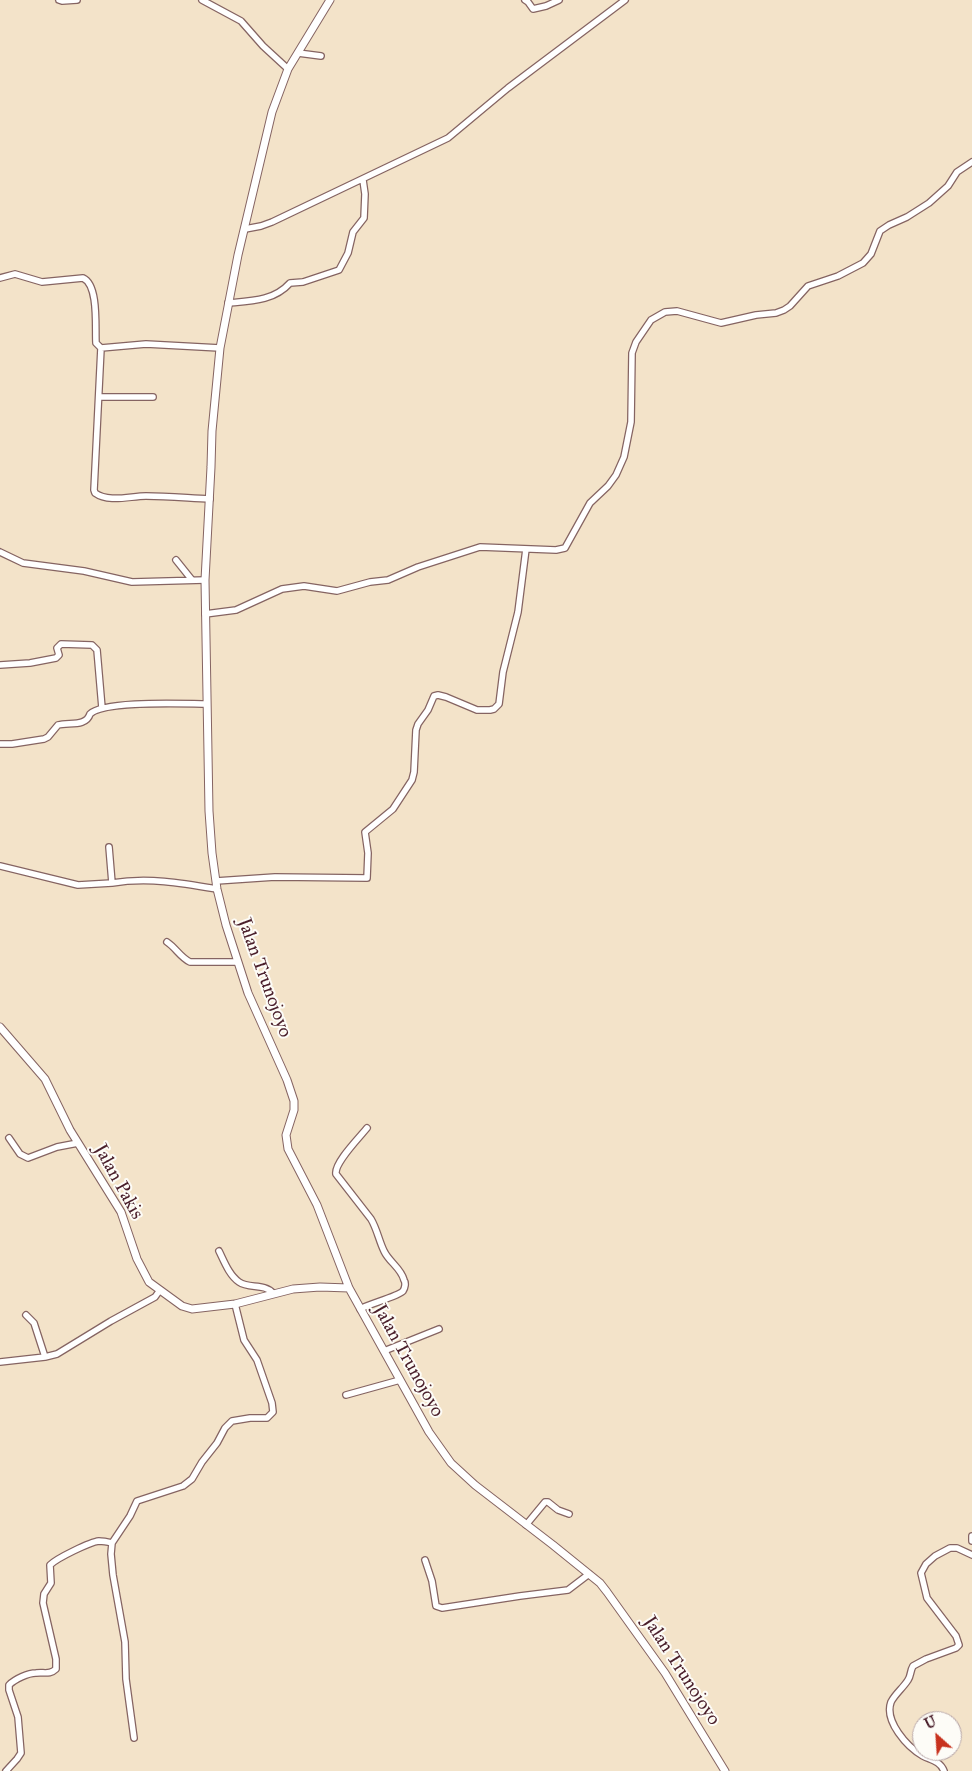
<!DOCTYPE html>
<html>
<head>
<meta charset="utf-8">
<style>
	body { margin:0 }
	#map { position:relative; width:972px; height:1771px; overflow:hidden; background:#f3e3c9; font-family:"IM FELL Great Primer",serif }
	canvas { display:block }
	.north { position:absolute; left:912px; top:1711px; width:50px; height:50px; box-sizing:border-box; background:#fdfcf7; border:1px solid #b5a4a5; border-radius:50%; rotate:334deg; font-size:14px; font-weight:700; line-height:20px; text-align:center; color:#4a1f2b }
	.north::after { content:''; display:block; margin:auto; width:18px; height:22px; background:#c8321e; clip-path:polygon(50% 0,100% 100%,50% 72%,0 100%) }
</style>
</head>
<body>
<div id="map">
<canvas width="972" height="1771"></canvas>
<div class="north">U</div>
</div>
<script>
const ctx = document.querySelector('canvas').getContext('2d');
ctx.lineJoin = 'round';
function trace(path, color, width, dash) {
  ctx.strokeStyle = color;
  ctx.lineWidth = width;
  ctx.lineCap = dash ? 'butt' : 'round';
  ctx.setLineDash(dash || []);
  ctx.stroke(path);
}
function label(font, color, halo, rows, align = 'center') {
  ctx.font = font + ' "IM FELL Great Primer",serif';
  ctx.lineWidth = 4;
  ctx.setLineDash([]);
  ctx.textBaseline = 'middle';
  ctx.strokeStyle = halo;
  ctx.fillStyle = color;
  for (const [text, x, y, turn = 0] of rows) {
    ctx.save();
    ctx.translate(x, y);
    ctx.rotate((+turn || 0) * Math.PI / 180);
    ctx.textAlign = isNaN(turn) ? turn : align;
    if (halo) ctx.strokeText(text, 0, 0);
    ctx.fillText(text, 0, 0);
    ctx.restore();
  }
}
const minor = new Path2D(`
	M59,0L62,1L77,0
	M202,0L241,21L263,46L288,69
	M525,0L528,2L533,9L546,6L559,0
	M298,53L321,56
	M245,229L261,226L272,222L448,138L508,88L625,0
	M0,278L15,274L42,282L83,278C99,285 95,328 96,343L101,348L146,344L220,348
	M228,303C251,301 274,301 290,283L303,282L339,270L348,253L353,232L364,218L365,194L363,180
	M101,348L94,490L95,493C109,503 130,496 146,496C167,496 188,498 210,499
	M99,397H153
	M0,552L23,563L84,571L132,582L205,580
	M176,560L192,580
	M205,614L236,610L282,589L304,586L337,591L370,582L388,580L418,567L480,547L556,550L565,548L590,503L608,486L616,475L624,457L631,422L632,353L636,342L651,320L665,312L677,311L721,323L756,315L776,313L784,310L790,306L808,286L838,276L863,263L871,254L880,231L889,225L907,217L929,203L948,186L957,172L972,162
	M0,665L30,663L56,658L59,655L57,648L61,644L92,645L97,650L102,708
	M0,744H12L44,739L48,737L58,725C69,722 86,727 90,714C104,700 185,704 207,704
	M109,847L112,883C148,877 182,883 217,889
	M0,866L78,885L112,883
	M216,881L275,877L367,878L368,853L365,832L393,809L412,780L414,772L416,730L418,724L428,710L434,696L438,695L446,697L477,710H490L494,709L499,704L503,672L518,612L526,549
	M167,942C176,948 180,957 190,962H238
	M9,1138L20,1154L28,1158L57,1147L78,1143
	M219,1251C224,1261 229,1275 239,1282C249,1289 264,1283 273,1293
	M360,1309C369,1304 399,1296 403,1291C405,1288 406,1283 404,1280C401,1268 389,1262 384,1251C379,1241 377,1229 371,1219L336,1174C334,1163 359,1138 367,1128
	M26,1315L34,1323L45,1357
	M384,1351L439,1329
	M0,1362L45,1357L57,1354L111,1321L155,1297L160,1290
	M346,1395L400,1380
	M526,1525L545,1502H548L558,1510L569,1514
	M972,1536V1541
	M112,1543L111,1554L113,1575L125,1642L126,1679L134,1738
	M425,1560L432,1581L436,1606L442,1608L520,1596L568,1590L589,1574
	M6,1771L17,1759L21,1753L18,1717L9,1690V1685C15,1679 28,1673 36,1673C44,1672 50,1675 56,1669V1659L43,1603L44,1594L51,1583L50,1565C57,1558 90,1542 99,1541C103,1541 108,1542 112,1543L130,1516L137,1501L183,1486L192,1479L202,1462L217,1443L225,1428L232,1421L250,1418H267L273,1412L272,1403L257,1360L244,1340L235,1304
	M944,1771C940,1761 931,1760 923,1756C907,1747 884,1721 891,1702C895,1694 903,1688 908,1680C911,1676 910,1671 913,1666L926,1659L956,1648L959,1645L956,1636L927,1598L921,1573L926,1564L935,1556L950,1548H957L972,1555`);
const tertiary = new Path2D(`
	M330,0L288,69L272,112L238,255L220,348L212,431L211,467L205,580L209,811L212,853L217,889L226,925L248,993L287,1080L294,1101V1110L286,1135L288,1149L317,1205L349,1288L429,1432L451,1463L475,1485L553,1545L600,1583L607,1592L665,1673L725,1771
	M0,1027L45,1079L70,1130L121,1212L137,1259L149,1282L182,1306L192,1309L235,1304L293,1289L320,1287L349,1288`);
const streetNames = [
	["Jalan Trunojoyo",264,978,70],
	["Jalan Pakis",118,1182,61],
	["Jalan Trunojoyo",408,1361,61],
	["Jalan Trunojoyo",681,1671,57]
];
trace(minor, '#856462', 8);
trace(tertiary, '#856462', 9);
trace(minor, '#fff', 5.5);
trace(tertiary, '#fff', 7);
label('19px', '#4a1f2b', '#fdfcf7', streetNames);
</script>
</body>
</html>
